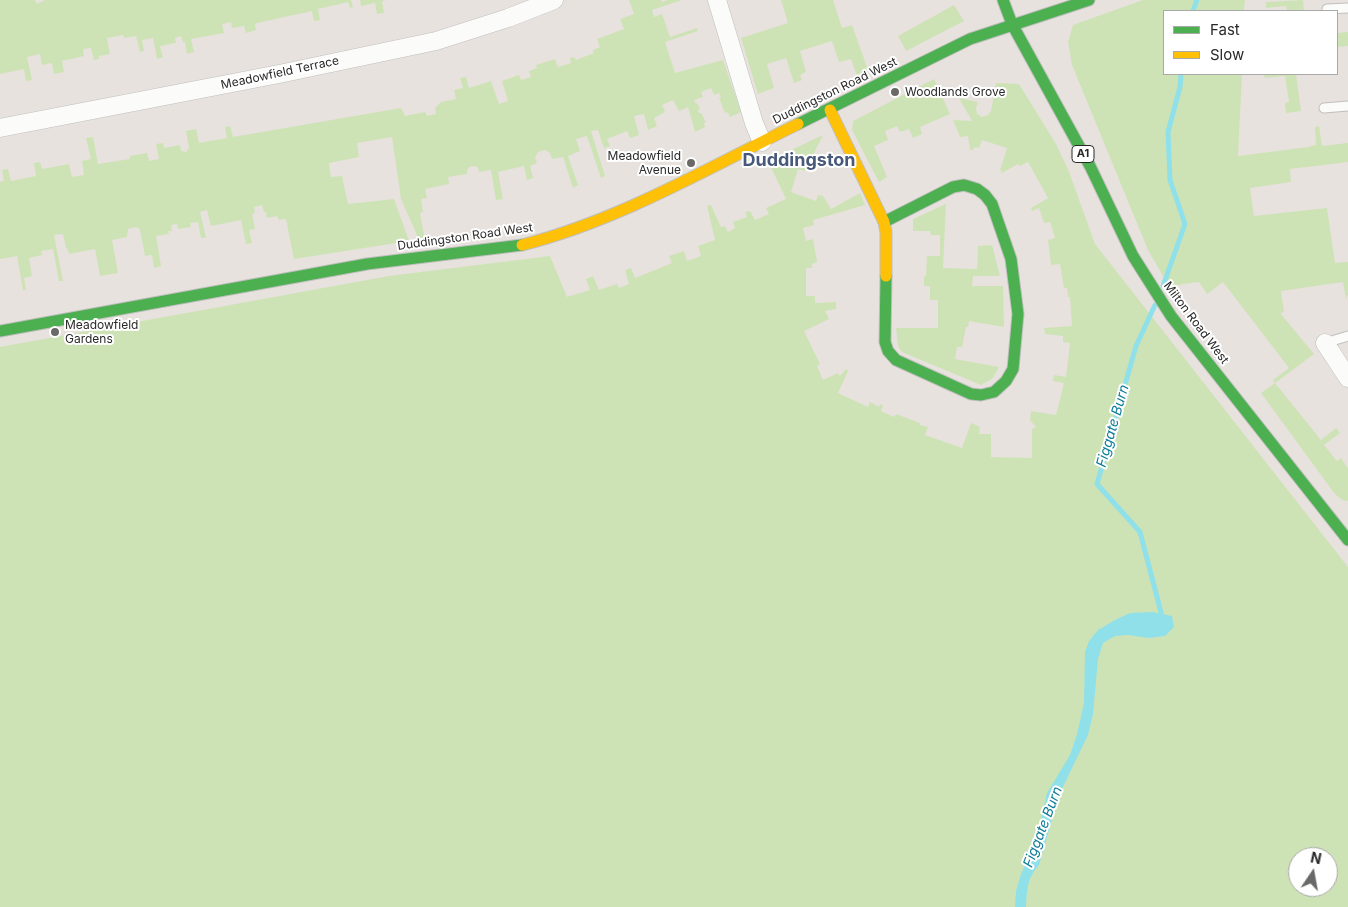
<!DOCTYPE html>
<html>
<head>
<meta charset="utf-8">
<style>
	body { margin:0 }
	#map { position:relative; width:1348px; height:907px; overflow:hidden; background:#e7e2dd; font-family:Inter,sans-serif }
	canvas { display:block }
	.legend { position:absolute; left:1163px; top:10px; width:175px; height:65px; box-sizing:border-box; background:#fff; border:1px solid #a9a9a9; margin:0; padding:6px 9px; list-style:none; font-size:15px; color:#282828 }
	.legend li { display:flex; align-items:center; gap:10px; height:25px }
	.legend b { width:25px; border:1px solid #a9a9a9 }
	.north { position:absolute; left:1288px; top:847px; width:50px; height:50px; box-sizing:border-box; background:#fff; border:1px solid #a9a9a9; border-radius:50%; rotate:12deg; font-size:14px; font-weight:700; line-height:20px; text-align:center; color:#282828 }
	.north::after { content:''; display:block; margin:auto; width:18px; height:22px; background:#6b6967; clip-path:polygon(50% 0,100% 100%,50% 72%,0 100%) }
</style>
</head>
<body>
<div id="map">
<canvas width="1348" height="907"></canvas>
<ul class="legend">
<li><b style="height:6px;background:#4caf50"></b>Fast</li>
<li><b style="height:6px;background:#ffc107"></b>Slow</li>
</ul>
<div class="north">N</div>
</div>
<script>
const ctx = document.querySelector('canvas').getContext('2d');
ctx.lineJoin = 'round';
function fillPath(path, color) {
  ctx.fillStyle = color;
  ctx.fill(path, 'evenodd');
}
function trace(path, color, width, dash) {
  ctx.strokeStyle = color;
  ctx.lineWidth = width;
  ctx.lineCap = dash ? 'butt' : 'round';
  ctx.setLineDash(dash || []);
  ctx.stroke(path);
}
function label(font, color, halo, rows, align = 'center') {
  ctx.font = font + ' Inter,sans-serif';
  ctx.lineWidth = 4;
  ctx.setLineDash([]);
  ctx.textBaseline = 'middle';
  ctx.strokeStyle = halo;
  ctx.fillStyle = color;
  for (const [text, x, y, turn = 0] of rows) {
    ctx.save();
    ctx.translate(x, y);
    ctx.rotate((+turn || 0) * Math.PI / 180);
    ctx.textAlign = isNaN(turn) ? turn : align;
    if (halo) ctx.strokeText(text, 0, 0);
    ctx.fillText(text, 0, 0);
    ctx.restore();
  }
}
const green = new Path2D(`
	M1,0H35L37,4L45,0H351L353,7L350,8L348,2L318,9L320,20L314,21L312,11L257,23L255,24L256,30L246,33L244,26L232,28L231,22L222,24L224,33L191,39L194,52L187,54L185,42H183L181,36L175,38L176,43L160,46L163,57L157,59L153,38L142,40L144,51L140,52L136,36L124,38L123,35L107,38L110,54L99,56V59L94,60L91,48L83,49L84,56L62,61L64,72L54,74L52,63L42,65L40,54L27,57L32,80L26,81L24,69L0,74V1Z
	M360,0H387L382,1L384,13L377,14L375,3L361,6Z
	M629,0H661L662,2L668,0H682L652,10L654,17L662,14L670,37L697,28L698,31L665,42L675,73L723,60L741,112L730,117L728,112L725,113L719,98L721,97L719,93L714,95L711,88L701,92L703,97L694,100L696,104L697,103L700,109L698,110L699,113H701L706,122L704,123L705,127L695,132L688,107L679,111L673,100L662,105L665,112L654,118L657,126L648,130L644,114L634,116L639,135L630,138L627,131L607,139L610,146L604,148L598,130L591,131L605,176L601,178L587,136L576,139L580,151L568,156L578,185L573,188L563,157L552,159L550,153L545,150L538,152L535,157L537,163L530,166L533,178L527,180L524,166L498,172L503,199L496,200L491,170L479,172L478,168L475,166L469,167L467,170V174L448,177L449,184L425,189L427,198L421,199L423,212L420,213L425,241L420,242L401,199L392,137L357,143L359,157L329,163L331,177L342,176L348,204L394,199L409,241L294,259L286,219L279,220L277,216L267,218L266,212H264L262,205L254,207L255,213L252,214L255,229L249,230L252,243L246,244L241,220L211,226L207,210L200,212L206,238H201L198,222L190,223L191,227L178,229L177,224L171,225L172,231H168L169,234L156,236L161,266L154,268L152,255L145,256L140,230L137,227L128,229L127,237L112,240L118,273L100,276L95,249L69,254L67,248H66L63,234L54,235L63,281H59L53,249L41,251L42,255L29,258L32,276L24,278L26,290H23L17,256L0,259V182L4,181L2,170L8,169L11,181L36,176L34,163L40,162L42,169L69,164L72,177L84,175L82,161L91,159L86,138L93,137L98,164L130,159V156L147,153L149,161L159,159L156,144L163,143L164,148L180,145L181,151L186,152L189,148L186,131L196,129L199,143L227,138L225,127L230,126L233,137L401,108L405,116L425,112L427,116L436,114L435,108L441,102L456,99L454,90L463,88L460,78L466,77L469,88L491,81L499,104L508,101L502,81L519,75L521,80L531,77L529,71L537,68L536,65L555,59L558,67L571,63L570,58L574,57L576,60L594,53L593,50L600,47L597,39L624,29L620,19L634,14Z
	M781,0H833L842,28L852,25L868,70L857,76L851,59L839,62L832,41L800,51L806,72L800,75L802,80L794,83L786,58L767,64L774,88L758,94L741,38L788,23Z
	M1143,0H1245L1244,11H1164V74H1242L1238,156L1309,147L1310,146L1316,145L1315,127L1319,126L1322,146L1348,143V162L1290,169L1291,182L1250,188L1254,216L1327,208L1335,263L1348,262V294L1346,299L1343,282L1281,291L1284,312L1280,313L1314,354L1275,383L1321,440L1336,428L1340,433L1324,445L1337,461L1341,458L1348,468V501L1342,500L1334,493L1261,393L1275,383L1273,380L1289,368L1223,282L1207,294L1199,282L1177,285L1167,283L1148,250L1072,65L1068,42L1073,25Z
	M1303,0L1304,11H1287L1286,6L1266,8V2Z
	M954,5L964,21L906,51L898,36Z
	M1348,32V46L1337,47V33Z
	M1273,74H1296L1301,111L1286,113L1285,103L1289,102L1285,76L1265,78L1264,75Z
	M934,79L950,114L920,127L922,134L913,138L909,129L900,132L897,126L885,131L888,140L874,146L887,177L879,182L852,130L853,121Z
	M996,83L1019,84L1056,144L1068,169L1095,244L1348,567V907H0V347L389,276L550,256L567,297L590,290L586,279L593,276L599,290L617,284L619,288L629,284L625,270L631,268L635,278L672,263L669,256L684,251L687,261L701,256L698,246L715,240L707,206L711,205L721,227L725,226L728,232L735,228L733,222L747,217L745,212L750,211L755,220L769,214L766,208L786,199L768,161L823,135L805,171L798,169L791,192L816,201L818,195L823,196L831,209L860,193L865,205L813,220L814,225L803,228L806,241L813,239L817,262L812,264V268H806V296H815V303L836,302V309L825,311L829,319L804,331L820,364L817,366L823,380L838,373L840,376L846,369L848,371L838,393L868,407L870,402L879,407L880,404L883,406L881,411L894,417L896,414L920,423V425L928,427L925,435L962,448L971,423L980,427L979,434H991V457L1032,458V429L1036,427L1030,420L1031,411L1056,415L1064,383L1053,381L1054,375L1066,377L1070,343L1063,342V336L1045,334L1044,328L1072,326L1070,297H1068L1067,288H1064L1060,264L1051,265L1048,240L1055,238L1050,222L1044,223L1039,208L1032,211L1031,208L1048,198L1028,162L1020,166L1018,164L1000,174L1002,171L1000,170L1007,148L982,140L979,148L974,147L973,150H970L968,136L960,137L953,120L972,121L959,98L978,102L976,108L977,114L982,117L988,115L991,111ZM1298,857H1328V887H1298Z
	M946,204L943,268L977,269L978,246L992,245L1000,276H973L972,286H1003L1004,327L969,321L968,327H966L962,347H957L955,359L999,367L993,378L981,385L902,352L898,346L896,328H938V300H930V286H924V276H926L927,256H940V235H931L930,231H913V219Z`);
const water = new Path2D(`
	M1152,612L1172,616L1174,627L1165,636L1149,638L1128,635L1115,636L1103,643L1098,659L1093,714L1088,735L1059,795L1039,865C1027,878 1027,890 1026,907H1015L1016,891L1021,874L1037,837L1047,793L1070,755L1077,734L1084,703L1085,652L1089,641L1098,630L1115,620L1130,613Z`);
const stream = new Path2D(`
	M1193,11L1197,0
	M1163,286L1185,224L1170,180L1168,132L1180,87L1181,74
	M1155,305L1136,346L1097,484L1140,532L1163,620`);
const lane = new Path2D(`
	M1327,9L1348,8
	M1324,108L1348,106
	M1325,343L1348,336`);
const street = new Path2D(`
	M717,0L754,123L762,142
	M0,128L279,74L436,41L508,18L554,0
	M1325,343L1348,378`);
const fast = new Path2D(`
	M1003,0L1012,24L1090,166L1133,256L1171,316L1348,540
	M798,124L970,39L1089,0
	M884,222L953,187L964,185L977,189L985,195L992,204L1011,259L1018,314L1013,369L1006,381L994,392L981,395L971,394L896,360L888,351L885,342L886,276
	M0,331L367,264L522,245`);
const slow = new Path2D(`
	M830,110L884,222L886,232V276
	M522,245C620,220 708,168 798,124`);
const markers = [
	[895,92,5,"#6b6967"],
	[691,163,5,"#6b6967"],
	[55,332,5,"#6b6967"]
];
const shields = [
	[1083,154,22]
];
const shieldNames = [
	["A1",1083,154]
];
const streetNames = [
	["Meadowfield Terrace",280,73,-12],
	["Duddingston Road West",835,91,-26],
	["Duddingston Road West",465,237,-8],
	["Milton Road West",1196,323,53]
];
const poiNames = [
	["Woodlands Grove",905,92],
	["Meadowfield",681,156,"right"],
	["Avenue",681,170,"right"],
	["Meadowfield",65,325],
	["Gardens",65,339]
];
const waterNames = [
	["Figgate Burn",1113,426,-74],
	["Figgate Burn",1043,827,-69]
];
const districtNames = [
	["Duddingston",799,161]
];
fillPath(green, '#cee3b5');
fillPath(water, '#90e0ea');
trace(stream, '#90e0ea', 5);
trace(lane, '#c0bfbf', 11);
trace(street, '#c0bfbf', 19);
trace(fast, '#c0bfbf', 13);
trace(slow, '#c0bfbf', 13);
trace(lane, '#fbfbfa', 9);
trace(street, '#fbfbfa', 18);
trace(fast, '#4caf50', 11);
trace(slow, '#ffc107', 11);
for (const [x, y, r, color] of markers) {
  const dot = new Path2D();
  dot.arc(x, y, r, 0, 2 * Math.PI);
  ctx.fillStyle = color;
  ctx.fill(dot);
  trace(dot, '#fff', 2);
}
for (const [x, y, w] of shields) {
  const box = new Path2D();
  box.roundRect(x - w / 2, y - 8.5, w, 17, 4);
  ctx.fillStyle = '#fff';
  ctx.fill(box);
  trace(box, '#282828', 1);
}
label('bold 11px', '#282828', null, shieldNames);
label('12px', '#282828', '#fff', streetNames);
label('12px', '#282828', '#fff', poiNames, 'left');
label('italic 14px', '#0c7c99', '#fff', waterNames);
label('bold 18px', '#485879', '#fff', districtNames);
</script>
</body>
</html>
